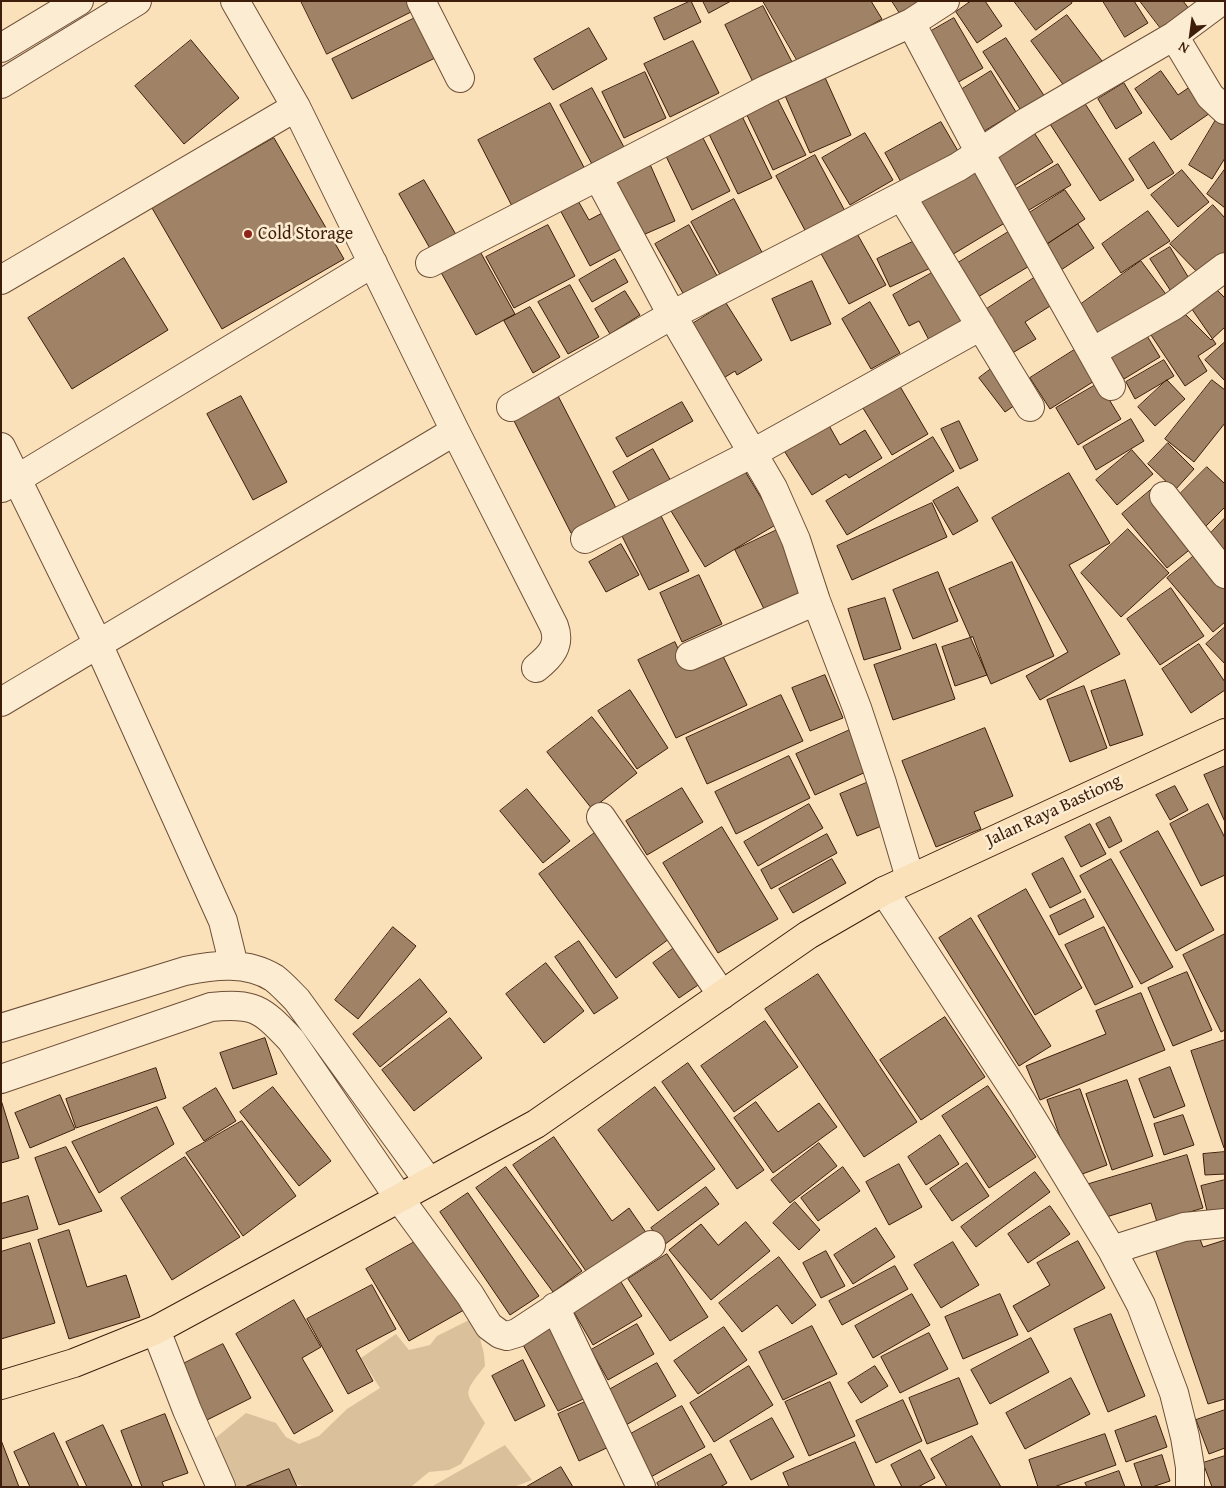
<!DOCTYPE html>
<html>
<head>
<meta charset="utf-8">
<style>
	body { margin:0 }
	#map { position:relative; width:1226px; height:1488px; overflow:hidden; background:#fbe1ba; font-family:"Gentium Book Plus",serif }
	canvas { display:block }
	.frame { position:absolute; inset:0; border:2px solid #3e1e0b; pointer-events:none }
	.north { position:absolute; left:1166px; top:10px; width:50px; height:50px; -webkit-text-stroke:4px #fcecd2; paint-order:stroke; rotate:210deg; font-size:14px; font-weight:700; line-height:20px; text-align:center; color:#3e1e0b }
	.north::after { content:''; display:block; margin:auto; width:18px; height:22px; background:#3e1e0b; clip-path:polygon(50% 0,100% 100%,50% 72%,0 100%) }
</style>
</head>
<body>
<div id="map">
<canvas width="1226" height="1488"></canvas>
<div class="frame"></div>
<div class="north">N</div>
</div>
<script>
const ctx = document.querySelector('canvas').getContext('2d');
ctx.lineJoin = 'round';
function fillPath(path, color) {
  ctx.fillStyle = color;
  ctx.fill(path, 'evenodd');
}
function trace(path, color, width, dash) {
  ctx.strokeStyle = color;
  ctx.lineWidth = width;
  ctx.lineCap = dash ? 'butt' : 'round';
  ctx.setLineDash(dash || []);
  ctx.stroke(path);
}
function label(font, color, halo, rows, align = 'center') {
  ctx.font = font + ' "Gentium Book Plus",serif';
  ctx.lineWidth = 5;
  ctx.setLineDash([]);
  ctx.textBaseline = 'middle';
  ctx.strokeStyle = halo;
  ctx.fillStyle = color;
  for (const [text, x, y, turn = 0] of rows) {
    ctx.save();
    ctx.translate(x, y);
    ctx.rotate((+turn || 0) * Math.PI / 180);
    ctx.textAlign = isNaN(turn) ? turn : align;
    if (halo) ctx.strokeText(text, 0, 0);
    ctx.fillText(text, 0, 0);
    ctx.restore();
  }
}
const green = new Path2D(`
	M469,1320L476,1323L484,1354L485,1366C460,1397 466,1391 485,1423L461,1464L449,1470L429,1472L412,1486L307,1487L284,1481L278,1487H237L213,1440L246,1413L276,1423L286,1437L299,1444L319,1436L347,1409L380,1388L361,1358L396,1334L409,1350L430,1345L437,1336Z
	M505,1445L532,1480L514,1487H431Z`);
const building = new Path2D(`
	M301,1H408L413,11L327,54Z
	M691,1L701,22L664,40L654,18Z
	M703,1H731L709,13Z
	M763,1H871L882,19L800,65Z
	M892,1H928L903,18Z
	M971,1H985L1002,26L977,43L956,12Z
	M1014,1H1071L1072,3L1036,30Z
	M1103,1H1134L1148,23L1125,37Z
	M1140,1H1183L1190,10L1163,31Z
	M763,6L792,62L753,82L725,25Z
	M1067,15L1102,61L1065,87L1031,41Z
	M417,17L437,57L352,99L332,59Z
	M954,18L983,68L948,88L919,38Z
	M589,28L607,59L553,90L534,59Z
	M1006,38L1045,97L1022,112L983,52Z
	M191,40L239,98L184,144L135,86Z
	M693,41L719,93L670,117L644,64Z
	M991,71L1016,112L981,133L956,93Z
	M1161,71L1178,95L1194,84L1213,111L1171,140L1135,89Z
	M645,72L666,118L624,138L602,92Z
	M823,73L851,135L810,153L783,91Z
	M1124,83L1142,113L1116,129L1098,99Z
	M592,88L625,149L593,166L560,105Z
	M776,96L806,155L773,170L745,111Z
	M1084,102L1134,180L1100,201L1050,124Z
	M550,103L587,173L514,210L478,140Z
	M741,114L772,178L738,194L707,130Z
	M1217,118L1225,123V158L1212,179L1189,165Z
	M941,122L958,151L901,182L885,153Z
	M1033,131L1053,162L1009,189L991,159Z
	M865,133L893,180L850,205L822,158Z
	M701,134L730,191L692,210L664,152Z
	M274,138L344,259L222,329L152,208Z
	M1154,142L1174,173L1148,189L1129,159Z
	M815,155L846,213L807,234L776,176Z
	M649,162L675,221L636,238L610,179Z
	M1058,164L1071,185L1019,216L1006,195Z
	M975,166L1008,221L950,256L917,200Z
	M1225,169V208L1207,194Z
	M1182,170L1209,202L1178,227L1151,195Z
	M424,180L458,238L432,252L399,194Z
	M1065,190L1085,219L1039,249L1020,219Z
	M577,199L589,220L610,209L629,245L590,266L559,208Z
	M734,199L766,260L724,282L691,222Z
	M1213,205L1225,218V254L1201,276L1170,244Z
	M1148,211L1170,241L1121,273L1102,244Z
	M1078,224L1094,248L1061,270L1045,246Z
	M548,225L575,276L514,308L486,257Z
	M689,225L721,283L688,302L655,244Z
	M855,230L886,285L849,304L819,250Z
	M1010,231L1031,265L973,300L953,266Z
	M925,236L939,264L890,287L877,259Z
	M477,246L515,314L476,335L438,267Z
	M1170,247L1193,285L1174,296L1150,259Z
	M124,258L168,330L72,389L28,318Z
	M615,259L628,282L592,302L579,280Z
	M1141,261L1168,297L1103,343L1077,307Z
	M944,266L963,323L930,342L919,321L909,326L893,295Z
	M1040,274L1058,301L1025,322L1036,339L1009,355L982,312Z
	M812,281L831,324L791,341L772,299Z
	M1211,284L1225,298V327L1211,340L1182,311Z
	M570,285L599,337L568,354L538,302Z
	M625,291L640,315L610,334L595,309Z
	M870,302L900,353L871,369L842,319Z
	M1187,302L1216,344L1198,356L1207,371L1185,386L1147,329Z
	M726,303L762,360L737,375L735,371L722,379L689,326Z
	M530,307L560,357L533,373L504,321Z
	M1144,331L1160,357L1124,379L1108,353Z
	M1225,342V381L1205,360Z
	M1079,347L1099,378L1050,409L1030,378Z
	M1164,360L1174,376L1135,399L1126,382Z
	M995,366L1021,401L1005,412L979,378Z
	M1167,380L1185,399L1155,426L1138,407Z
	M1212,380L1225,390V423L1194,462L1165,439Z
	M898,383L928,434L892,455L861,405Z
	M1099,383L1121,419L1078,445L1056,408Z
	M556,392L617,510L571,533L511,415Z
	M241,396L287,482L253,500L207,414Z
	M682,402L693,421L627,457L616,438Z
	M1131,419L1144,441L1096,470L1083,447Z
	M959,421L978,460L960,469L941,429Z
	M827,422L840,445L865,430L882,458L849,478L846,474L812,495L783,449Z
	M933,437L954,471L847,535L826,501Z
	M1168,443L1194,469L1175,490L1148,464Z
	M653,449L672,483L632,506L613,472Z
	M1132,450L1153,474L1117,505L1096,480Z
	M1207,467L1225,484V507L1202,530L1173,501Z
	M743,468L777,524L705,567L671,511Z
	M1069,473L1110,543L1069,565L1120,654L1040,700L1026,676L1068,652L992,518Z
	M958,487L978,521L953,535L933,501Z
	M1152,489L1198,543L1167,568L1122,514Z
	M932,503L947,537L852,580L837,546Z
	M657,508L689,571L649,590L618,528Z
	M1225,518V550L1209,535Z
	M1128,529L1169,573L1121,617L1081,573Z
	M777,530L807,589L764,609L735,550Z
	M621,544L639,575L606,592L589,562Z
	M1195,555L1225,590V622L1213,632L1167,578Z
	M1012,562L1054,656L991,684L949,589Z
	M938,572L958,621L913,639L893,590Z
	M699,575L722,624L682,642L660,593Z
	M1171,588L1204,636L1160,665L1127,619Z
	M885,598L901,649L864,660L848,609Z
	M1225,627V664L1206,644Z
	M973,637L987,675L955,686L942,647Z
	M675,642L687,668L721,652L747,705L676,738L638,660Z
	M936,644L955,699L893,720L874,665Z
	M1199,644L1225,682V690L1191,713L1162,669Z
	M825,675L843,718L810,731L792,688Z
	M1125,680L1143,735L1110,746L1091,691Z
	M1084,686L1107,748L1070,762L1047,700Z
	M630,690L668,748L637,769L598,711Z
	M781,695L803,741L707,784L686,738Z
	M592,717L637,773L592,809L547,752Z
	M985,728L1013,796L974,812L981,829L936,847L902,761Z
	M850,730L868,771L815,795L796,754Z
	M789,756L810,798L736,834L715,792Z
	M1225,766V822L1204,775Z
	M871,781L889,823L857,836L840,794Z
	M1175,786L1188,810L1170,820L1156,795Z
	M682,788L703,822L647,855L626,821Z
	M527,789L570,841L543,863L500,811Z
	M809,804L823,828L758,866L744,842Z
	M1208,804L1225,838V875L1201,886L1170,824Z
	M1110,817L1122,841L1109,848L1096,824Z
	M1090,824L1106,854L1081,867L1065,837Z
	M722,827L778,919L718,953L663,863Z
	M1158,831L1214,930L1176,951L1120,852Z
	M596,832L673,936L616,978L539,874Z
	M827,834L837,853L771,889L761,870Z
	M1063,858L1081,892L1050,908L1032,874Z
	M832,859L846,883L793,913L779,889Z
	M1111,859L1173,967L1141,984L1080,876Z
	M1026,889L1082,988L1035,1015L978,916Z
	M1085,899L1094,917L1059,935L1050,916Z
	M971,918L1051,1046L1019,1066L939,938Z
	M393,927L416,946L358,1019L335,1000Z
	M1104,927L1133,987L1095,1005L1065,945Z
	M1225,934V1030L1221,1032L1183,955Z
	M579,941L618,998L594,1014L555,957Z
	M681,943L707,979L679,998L653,963Z
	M546,963L584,1011L544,1043L506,994Z
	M1187,972L1212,1030L1173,1046L1148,988Z
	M818,974L917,1122L864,1157L765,1009Z
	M420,979L447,1012L380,1067L353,1034Z
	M1141,993L1165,1050L1040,1100L1026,1066L1106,1034L1096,1011Z
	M945,1017L985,1077L921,1120L880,1060Z
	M450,1018L482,1058L414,1111L382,1070Z
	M765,1021L798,1067L734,1112L701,1066Z
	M265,1038L277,1074L233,1089L220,1053Z
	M1225,1040V1148H1224L1191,1051Z
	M688,1063L764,1170L737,1189L662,1082Z
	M1170,1067L1185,1106L1154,1118L1139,1079Z
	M156,1068L166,1098L76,1128L66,1099Z
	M1127,1080L1153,1156L1112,1170L1086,1094Z
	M988,1086L1036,1157L989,1188L942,1116Z
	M273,1087L331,1161L299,1186L240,1112Z
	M655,1087L715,1169L658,1211L598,1130Z
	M216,1088L236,1121L204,1141L183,1108Z
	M1080,1089L1107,1165L1074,1177L1047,1100Z
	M60,1095L75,1129L30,1148L15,1113Z
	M756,1102L778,1132L819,1103L837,1127L773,1173L734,1118Z
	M2,1103L19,1158L1,1163V1104Z
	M157,1107L174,1144L99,1193L72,1142Z
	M1183,1115L1194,1145L1164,1155L1154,1124Z
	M242,1121L296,1196L243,1236L186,1153Z
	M940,1135L959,1164L926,1185L908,1157Z
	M554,1137L612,1221L629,1208L647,1234L588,1274L513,1165Z
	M819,1143L837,1166L790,1203L771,1180Z
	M66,1147L102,1211L59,1225L35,1158Z
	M1225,1152V1174L1205,1175L1203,1154Z
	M1187,1155L1203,1208L1157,1222L1151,1203L1100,1219L1089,1184Z
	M185,1157L240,1237L172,1280L121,1198Z
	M967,1163L989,1196L952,1221L930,1189Z
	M899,1164L922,1207L889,1225L866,1182Z
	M506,1167L582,1271L553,1292L476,1188Z
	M843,1167L860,1191L818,1221L801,1198Z
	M1035,1172L1050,1192L976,1247L961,1227Z
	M1225,1180V1214L1209,1219L1201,1186Z
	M706,1187L719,1204L664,1245L651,1228Z
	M468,1193L539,1296L510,1315L440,1212Z
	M28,1196L38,1229L1,1239V1204Z
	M795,1202L820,1230L799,1250L773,1223Z
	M1050,1206L1070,1234L1028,1263L1008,1234Z
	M746,1222L770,1251L711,1300L669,1250L701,1224L718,1245Z
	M876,1228L895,1257L853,1284L834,1255Z
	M69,1230L87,1287L126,1275L140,1317L69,1339L38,1240Z
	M429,1234L471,1306L409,1341L366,1269Z
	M1198,1234L1203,1247L1225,1240V1399L1208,1404L1155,1249Z
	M1078,1241L1105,1288L1028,1332L1013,1306L1050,1285L1037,1263Z
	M953,1242L979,1285L941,1308L914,1265Z
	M30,1243L55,1323L1,1339V1252Z
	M826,1251L845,1286L821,1298L803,1263Z
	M667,1254L708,1317L670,1341L628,1279Z
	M779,1257L816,1305L792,1324L777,1305L742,1332L719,1303Z
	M895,1266L908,1289L842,1325L829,1301Z
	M616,1274L642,1316L593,1345L568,1302Z
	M372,1285L396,1329L356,1350L373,1381L348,1394L307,1319Z
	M912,1294L930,1325L873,1358L855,1326Z
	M1000,1294L1018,1335L963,1359L945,1317Z
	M294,1300L321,1347L302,1358L333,1411L294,1434L236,1334Z
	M1111,1314L1145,1396L1108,1412L1074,1329Z
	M556,1321L594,1394L558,1411L520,1339Z
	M637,1324L654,1354L608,1380L591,1350Z
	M812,1326L837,1374L783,1400L759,1352Z
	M724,1327L747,1360L698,1394L674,1361Z
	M929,1333L948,1369L900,1393L881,1357Z
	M1031,1338L1049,1372L990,1404L971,1370Z
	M223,1344L251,1398L203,1422L175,1368Z
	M523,1360L545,1406L515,1421L492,1376Z
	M657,1363L676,1396L626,1425L607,1391Z
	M749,1366L773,1405L714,1442L690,1403Z
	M875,1366L888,1386L861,1403L848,1383Z
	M959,1378L978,1424L927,1444L909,1398Z
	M1071,1378L1090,1414L1025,1449L1006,1413Z
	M830,1382L855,1436L809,1456L785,1402Z
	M594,1398L615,1444L579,1461L558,1414Z
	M903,1400L922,1441L876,1463L856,1421Z
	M682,1406L705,1447L649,1478L625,1437Z
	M1225,1410V1448L1209,1454L1196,1420Z
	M165,1414L188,1473L162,1482L164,1487H142L121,1431Z
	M1156,1416L1167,1447L1126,1462L1115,1431Z
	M772,1418L794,1457L751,1480L730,1441Z
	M103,1425L132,1486L129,1487H87L66,1442Z
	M54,1433L79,1487H30L14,1452Z
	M1105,1434L1116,1465L1054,1487H1038L1029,1460Z
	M972,1436L1001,1487H947L931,1459Z
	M1,1440L19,1487H1Z
	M855,1442L875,1487H789L783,1473Z
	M920,1450L935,1478L918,1487H902L891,1465Z
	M711,1454L727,1483L720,1487H659L657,1483Z
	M1162,1455L1170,1481L1152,1487H1142L1134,1464Z
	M1225,1456V1487H1212L1203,1463Z
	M561,1467L573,1487H526Z
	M289,1469L297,1487L247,1486Z
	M1119,1471L1125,1487H1087L1085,1483Z`);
const minor = new Path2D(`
	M235,1L296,107L455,431L554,626C561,645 551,656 536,668
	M421,1L460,78
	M911,23L980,153L1111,386
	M1174,36L1210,96L1225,110
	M1,48L79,1
	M1,84L137,1
	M598,177L672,315L773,488L796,540L816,601L857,708L882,783L910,878
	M902,197L1030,407
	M430,263L765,90L911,23L945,1
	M1,280L296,107
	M1092,352L1173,306L1225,267
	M511,407L672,315L958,167L1028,121L1174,36L1221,1
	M1,447L98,644L223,921L234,966
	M2,488L373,263
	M1164,496L1225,574
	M585,539L753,453L981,326
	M690,656L816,601
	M1,702L455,431
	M601,817L722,995
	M884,891L1022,1102L1112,1250L1141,1305L1174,1393L1185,1437L1190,1467V1487
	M1,1028L185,971C215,965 247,961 274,978C282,984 290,993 297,1000L429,1182
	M1,1079L211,1007C254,1003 261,1008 291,1040L399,1198L470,1295L489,1326L500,1334L507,1336L517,1333L651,1245
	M1112,1250L1184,1227L1225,1223
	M555,1307L641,1487
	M156,1330L187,1410L221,1487`);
const highway = new Path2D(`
	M1,1385L74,1363L156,1330L536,1124L808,935L884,891L1225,733`);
const markers = [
	[248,234,5,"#8f2418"]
];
const poiNames = [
	["Cold Storage",258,234]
];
const streetNames = [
	["Jalan Raya Bastiong",1054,811,-25]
];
fillPath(green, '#dbc09c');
fillPath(building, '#a08366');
trace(building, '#3e1e0b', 1);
trace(minor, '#6d4f37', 30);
trace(highway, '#3e1e0b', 30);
trace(minor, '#fcecd2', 28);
trace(highway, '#fbe1ba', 28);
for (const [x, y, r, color] of markers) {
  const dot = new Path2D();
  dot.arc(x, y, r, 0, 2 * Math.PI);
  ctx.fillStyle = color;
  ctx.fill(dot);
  trace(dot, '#fcecd2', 2);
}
label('18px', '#3e1e0b', '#fcecd2', poiNames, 'left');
label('18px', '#3e1e0b', '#fcecd2', streetNames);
</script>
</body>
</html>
